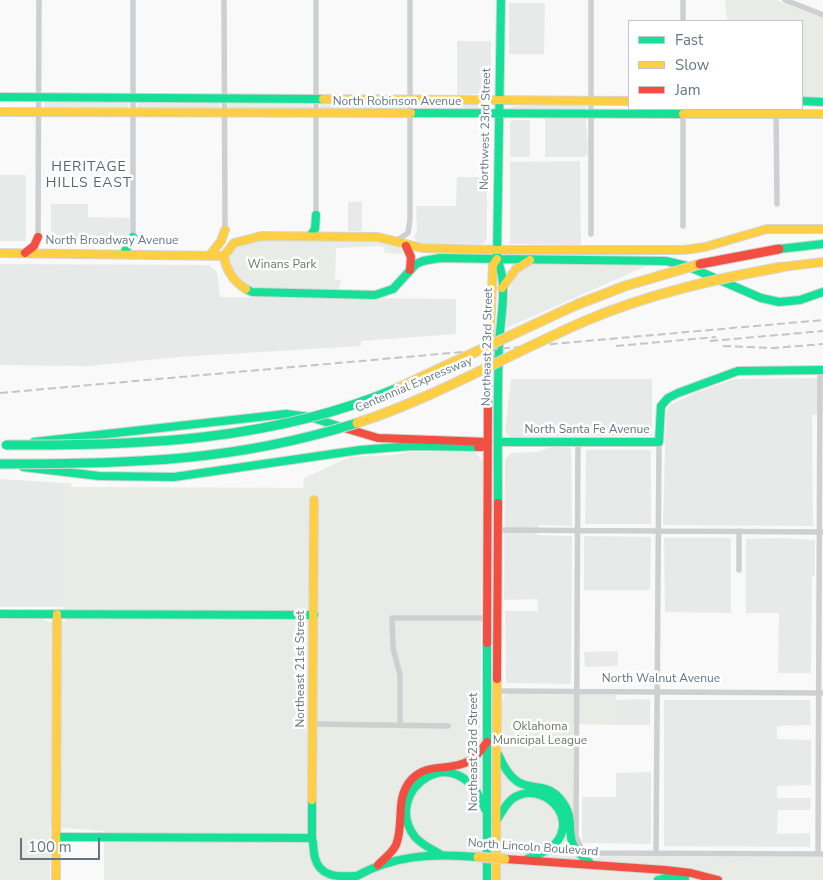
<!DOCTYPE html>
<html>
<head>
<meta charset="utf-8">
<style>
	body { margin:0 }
	#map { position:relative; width:823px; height:880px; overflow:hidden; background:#f9f9f9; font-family:"Nunito Sans",sans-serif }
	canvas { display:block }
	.legend { position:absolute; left:628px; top:20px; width:175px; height:90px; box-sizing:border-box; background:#fff; border:1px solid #c1c8cd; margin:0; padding:6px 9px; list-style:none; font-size:15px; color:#657683 }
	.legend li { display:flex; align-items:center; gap:10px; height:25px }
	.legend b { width:25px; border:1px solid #c1c8cd }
	.scale { position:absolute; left:20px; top:838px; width:80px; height:22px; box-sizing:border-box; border:2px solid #657683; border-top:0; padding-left:6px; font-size:15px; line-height:18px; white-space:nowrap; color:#657683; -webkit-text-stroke:4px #fff; paint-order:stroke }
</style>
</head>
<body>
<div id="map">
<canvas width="823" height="880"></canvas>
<ul class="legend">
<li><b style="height:6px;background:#16e098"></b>Fast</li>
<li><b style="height:6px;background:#ffcf43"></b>Slow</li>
<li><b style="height:6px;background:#f24e42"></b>Jam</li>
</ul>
<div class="scale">100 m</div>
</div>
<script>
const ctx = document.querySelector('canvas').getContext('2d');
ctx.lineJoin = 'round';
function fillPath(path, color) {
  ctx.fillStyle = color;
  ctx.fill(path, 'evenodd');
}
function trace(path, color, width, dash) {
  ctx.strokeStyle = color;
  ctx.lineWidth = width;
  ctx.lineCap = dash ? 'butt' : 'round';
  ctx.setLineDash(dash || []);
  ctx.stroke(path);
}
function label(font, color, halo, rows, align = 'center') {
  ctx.font = font + ' "Nunito Sans",sans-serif';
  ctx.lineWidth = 5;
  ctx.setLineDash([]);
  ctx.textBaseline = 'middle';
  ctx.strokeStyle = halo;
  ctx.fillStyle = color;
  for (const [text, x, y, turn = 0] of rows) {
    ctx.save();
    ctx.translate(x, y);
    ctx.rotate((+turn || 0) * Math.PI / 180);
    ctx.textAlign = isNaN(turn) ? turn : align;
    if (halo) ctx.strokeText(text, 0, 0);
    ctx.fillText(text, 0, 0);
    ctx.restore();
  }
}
const built = new Path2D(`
	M509,3H545L544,54H509Z
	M457,41H491V93L457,95Z
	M545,118H586L588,153L584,157H545Z
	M514,120H530V157H510V122Z
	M580,161L581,245L510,244V162Z
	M0,175H26V241H0Z
	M457,177H487V239L483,244L418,243L414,237L417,231L416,206H456Z
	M348,202H362V231H348Z
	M51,204H88V217L130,218V241H51Z
	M0,264L209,265L217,272L220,297L456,299V334L361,341V346L178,357L88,366L0,365Z
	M823,378V414L812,415L813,526L663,525L666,412L670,405L693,394L734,379Z
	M511,379H652V436L510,437L505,431Z
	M554,446L571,448L572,526L539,525L537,535L572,536L571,684L506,683L505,611H538V599L504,600L505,460L511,453L537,452Z
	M586,450H651V524H585Z
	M0,479L63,483V607H0Z
	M584,536L651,537L650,590H584Z
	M664,538H731V613L665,612Z
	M779,538L815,540V576H812L811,673H778L779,613H746V539Z
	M618,651V666L585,667L584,652Z
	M650,699V725H616L615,700Z
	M664,700H810L811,725L777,726V739L811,740V785L777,786V798H811L810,810H778L777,834L810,833V847L664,846Z
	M651,772V844L582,843V797H616V773Z`);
const green = new Path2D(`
	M725,0H776L823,18V99H802V21H727Z
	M45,101H128L129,104L125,110L46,108L44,105Z
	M139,101H218L220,106L218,110H141L137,107Z
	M231,102H310L312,107L310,110H232L228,107Z
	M323,102H403L406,106L404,110L321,109L320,106Z
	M418,102L490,103L493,105L489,109H442L434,112L415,110L414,105Z
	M566,104H583L587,107L585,111L511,108L514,106Z
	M255,239C283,240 389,233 404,251L402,254L385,253L384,248L380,246L336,248L335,279L341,280L339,291C309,290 220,303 230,252L240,245Z
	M532,264H651L506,328C510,298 503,280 532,264Z
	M409,452H475L483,461L480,737L502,748L501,701L506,694L616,695V725L573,724L574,828L584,856L823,857V880H104V831L50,827V880H0V618H42L48,622H66L63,607V483H71V487L303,488L304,478L350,457L395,455Z`);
const street = new Path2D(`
	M224,0L225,230
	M316,0V215
	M591,0V234
	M683,0V21
	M785,0L823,15
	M683,109V226
	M776,109L777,204
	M38,237L39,0
	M133,237V0
	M396,241L408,233L410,219V0
	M578,442L576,836L581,848L590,853L823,854
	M499,530L823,532
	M739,531V570
	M498,691L823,693
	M313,724L448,726
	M400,725V675L393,648L392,618H489
	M656,854L659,442
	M818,854L820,370`);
const fast = new Path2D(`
	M0,97L323,99
	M802,101L823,102
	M411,113L683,114
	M310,236L315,229L316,215
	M779,249L823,244
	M124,253L133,237
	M497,255L501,0
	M497,259C509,286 500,317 499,346C497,398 498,451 498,503
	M497,259L666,261L687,266L761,298L779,302L800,300L823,292
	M246,289L252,292L375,295L393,289L416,264L423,261L440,258L497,259
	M34,442L286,414L310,417L341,427
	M499,442H659L661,406L668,398L678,393L738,371L823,370
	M23,467L99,476L174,477L360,450L412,446L478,447
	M0,614L314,615
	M499,756C520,804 540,774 561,800C581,825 556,838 590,863
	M496,821C501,814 505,805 512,799C542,778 581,818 554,845C547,852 536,855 527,859
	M56,837L312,838V800
	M312,838C314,845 313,851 315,858C320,877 338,877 354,876
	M440,854C431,849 421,844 415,837C380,792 457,733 485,809
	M350,880C390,855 432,853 478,857
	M487,880V643
	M658,880L668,877L685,878`);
const slow = new Path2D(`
	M323,99L629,101
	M0,112L411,113
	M683,114H823
	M497,250H684L705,247L767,229H823
	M0,253L224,256
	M210,255L221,241L225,230
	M782,267L823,262
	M502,288L516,269L530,260
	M246,289C233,281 226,271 224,256L234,243L261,236L378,237L422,248L497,250
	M488,380L493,265L497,259
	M312,800L314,500
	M56,880L57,614
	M496,880L497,679`);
const jam = new Path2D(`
	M406,246L411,257L410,270
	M25,253L34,246L38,237
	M341,427L378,438L488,442L482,447H478
	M487,643L488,380
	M497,679L498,503
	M505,859L665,870L691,873L718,880
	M378,865C384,859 392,853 396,845C405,823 394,798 412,779C428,762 450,772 469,761C477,757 482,749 487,742`);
const rail = new Path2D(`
	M710,341L823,331
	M616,346L716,337
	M723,346L774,348L823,344
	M0,393L823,320`);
const fastBridge = new Path2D(`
	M6,445C140,446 273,441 398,388
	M0,464C128,464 234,462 357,423`);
const slowBridge = new Path2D(`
	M398,388L576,305L625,286L700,264
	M357,423C437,397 509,354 585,321C648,294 715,279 782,267
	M478,857L505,859`);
const jamBridge = new Path2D(`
	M700,264L779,249`);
const streetNames = [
	["North Robinson Avenue",397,102],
	["Northwest 23rd Street",486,129,-89],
	["North Broadway Avenue",112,241],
	["Northeast 23rd Street",488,347,-89],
	["Centennial Expressway",414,385,-23],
	["North Santa Fe Avenue",587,430],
	["Northeast 21st Street",301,669,-90],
	["North Walnut Avenue",661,679],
	["Northeast 23rd Street",474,752,-90],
	["North Lincoln Boulevard",533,848,4]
];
const parkNames = [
	["Winans Park",282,265],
	["Oklahoma",540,727],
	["Municipal League",540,741]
];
const neighbourhoodNames = [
	["HERITAGE",89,168],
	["HILLS EAST",89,184]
];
fillPath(built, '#e8e9e9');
fillPath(green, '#e8ebe6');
trace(fast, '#d5d6d7', 10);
trace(slow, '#d5d6d7', 10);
trace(jam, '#d5d6d7', 10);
trace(street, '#cecfd0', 5.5);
trace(fast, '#16e098', 8);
trace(slow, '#ffcf43', 8);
trace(jam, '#f24e42', 8);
trace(rail, '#c3c5c6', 2, [8, 4]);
trace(fastBridge, '#d5d6d7', 11, []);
trace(slowBridge, '#d5d6d7', 11, []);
trace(jamBridge, '#d5d6d7', 11, []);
trace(fastBridge, '#16e098', 9);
trace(slowBridge, '#ffcf43', 9);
trace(jamBridge, '#f24e42', 9);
label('12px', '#657683', '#fff', streetNames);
label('12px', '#687a64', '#fff', parkNames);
ctx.letterSpacing = '1px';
label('14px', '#57646e', '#fff', neighbourhoodNames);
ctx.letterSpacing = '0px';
</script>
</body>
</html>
